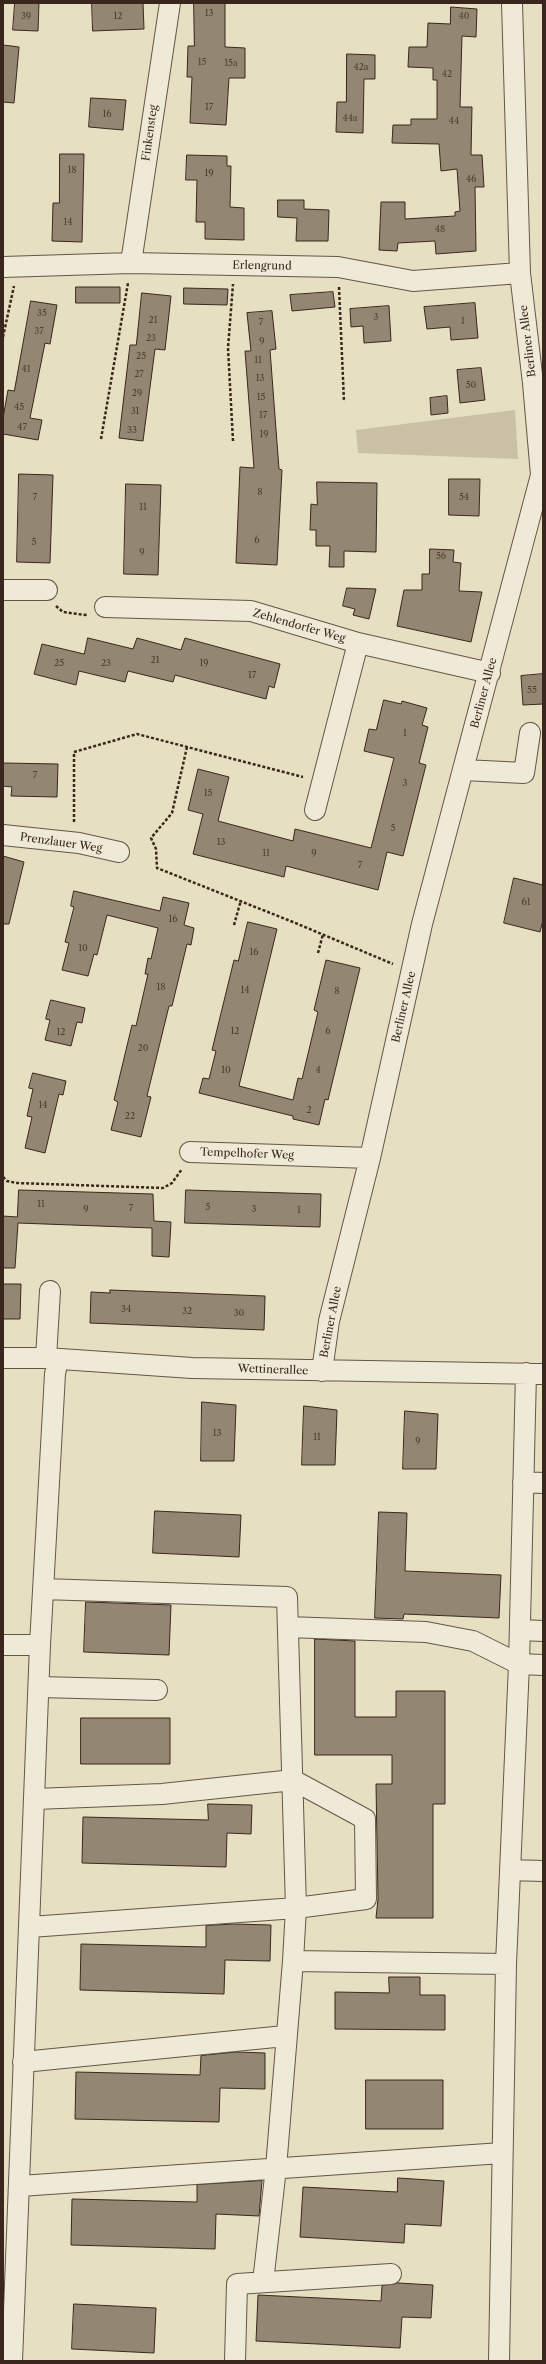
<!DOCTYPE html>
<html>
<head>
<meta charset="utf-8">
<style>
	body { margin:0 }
	#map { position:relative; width:546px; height:2364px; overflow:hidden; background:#e7dfc2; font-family:"Libre Caslon Text",serif }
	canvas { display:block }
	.frame { position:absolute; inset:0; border:4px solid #39271d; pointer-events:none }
</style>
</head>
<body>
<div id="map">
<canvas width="546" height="2364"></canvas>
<div class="frame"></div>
</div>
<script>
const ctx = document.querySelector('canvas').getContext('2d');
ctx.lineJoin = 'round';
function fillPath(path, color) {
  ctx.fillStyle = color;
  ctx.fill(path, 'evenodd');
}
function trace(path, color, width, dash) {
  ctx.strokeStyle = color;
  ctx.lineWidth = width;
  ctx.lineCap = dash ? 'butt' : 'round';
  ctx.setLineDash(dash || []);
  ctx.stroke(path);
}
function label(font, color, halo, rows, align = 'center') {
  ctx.font = font + ' "Libre Caslon Text",serif';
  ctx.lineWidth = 3;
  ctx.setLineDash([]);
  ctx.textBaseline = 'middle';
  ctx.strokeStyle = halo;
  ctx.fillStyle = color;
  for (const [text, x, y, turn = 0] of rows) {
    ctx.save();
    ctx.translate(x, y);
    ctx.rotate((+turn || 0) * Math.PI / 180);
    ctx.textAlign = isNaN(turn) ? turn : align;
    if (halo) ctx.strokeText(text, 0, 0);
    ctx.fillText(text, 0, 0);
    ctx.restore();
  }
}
const green = new Path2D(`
	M515,410L518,459L358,453L356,430Z`);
const building = new Path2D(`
	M15,3H39L38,31L13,30Z
	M92,3H143L144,29L93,31Z
	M194,3H225V47L245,48V78H229L226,125L190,123L192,77H187L188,46H194Z
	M451,7L477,9L476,37L462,36L460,107H472L471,155H482L484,187H475L476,251L436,254L435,241L398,243L397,251L379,250L381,202H405V219L455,216V212L460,211L457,169L441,171L439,144L392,143L393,125H411V119H437V80H433V68L408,67L409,47H427L428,23L450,24Z
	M3,45L19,47L14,103L3,102Z
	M347,54L375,55V79H364L363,133L336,132L337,102H346Z
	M91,98L126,100L123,130L89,127Z
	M60,154H84L82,242L52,241L53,203H59Z
	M187,155L227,156V166H231L230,207L244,208V240L205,239V222H196L197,180H186Z
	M278,200H304V209L329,210L328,241H296L297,218L278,217Z
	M76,287H120V303H76Z
	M184,288L228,289L227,305L184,304Z
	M333,292L335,307L292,311L290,295Z
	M142,293L171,296L165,350L155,349L143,441L119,438L130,345H136Z
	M31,301L57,305L50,344L45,343L30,418L42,420L38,440L3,434V418L8,390L14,391Z
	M475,303L478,338L451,340L450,327L427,329L424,307Z
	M389,306L391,341L364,343L363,326L351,327L350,309Z
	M272,311L276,349L270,350L279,469L282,470L277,565L236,563L240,467L254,468L245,351H251L247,313Z
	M481,368L485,400L460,403L457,370Z
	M447,396L448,413L431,415L430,398Z
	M19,474L53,475L50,563L17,562Z
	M449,479H480L479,516L449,515Z
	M317,482L377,483L376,552L344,551V567H329L330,546H316V530H310L311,504L317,505Z
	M126,484L161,485L158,575L124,574Z
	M430,549L454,550L453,562L461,563L459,591L482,592L471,642L397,626L404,590H422V574H429Z
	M347,588L376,589L369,619L353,615L355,609L343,606Z
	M88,638L133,649L137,638L181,650L185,638L280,664L274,688L269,686L266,699L175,675L173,682L128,671L125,682L79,671L76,685L34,674L42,644L84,654Z
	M543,674V704L523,705L521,676Z
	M384,700L401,704L402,701L427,708L422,725L428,727L419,763L426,765L403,856L387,852L378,890L286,866L284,877L193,854L203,814L188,810L198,769L229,777L218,821L293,841L295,829L371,848L394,758L364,751L369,729L376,730Z
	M3,763L58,764L57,797L11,796L12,787L3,786Z
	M3,856L24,862L9,924H3Z
	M514,878L543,885V920L540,932L504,923Z
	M74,891L160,911L163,897L189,903L184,925L194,928L191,945L187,944L172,1006H169L147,1096L151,1097L141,1137L111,1130L118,1102L114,1100L132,1025L136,1026L148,974H145L148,958L151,959L158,928L107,915L97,955L94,954L88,976L62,970L69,943L65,942L74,907L71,906Z
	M248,922L277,929L239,1086L293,1100L298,1078L302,1079L318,1012L314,1010L326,960L360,968L328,1100L325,1099L319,1125L293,1119V1116L199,1093L203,1078L209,1079L216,1051L212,1050L234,960L238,961Z
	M51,1000L85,1008L82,1023L77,1022L71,1046L45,1040L50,1020L46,1019Z
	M33,1073L66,1081L63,1095L59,1094L45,1153L25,1148L32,1117L27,1116L33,1089L29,1088Z
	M19,1190L153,1194L154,1221L171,1222L169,1257L152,1256V1228L18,1223L15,1268H3V1216L17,1217Z
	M186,1190L321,1194L320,1227L185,1223Z
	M3,1284H21L20,1319H3Z
	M110,1290L265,1296L264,1330L90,1323L91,1292L110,1293Z
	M202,1402L236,1405L234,1461H201Z
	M304,1406L337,1410L335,1465H302Z
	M405,1411L438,1414L436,1469H403Z
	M155,1511L241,1515L239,1557L153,1553Z
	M379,1512L407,1513L405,1571L501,1575L499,1618L404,1614L403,1619L375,1618Z
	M86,1602L171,1605L169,1655L84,1652Z
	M315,1639L355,1641V1717H396V1691H445V1804H433V1918H376L378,1899L376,1784H392V1755H315Z
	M81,1718H170V1764H81Z
	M208,1804L252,1805L251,1834L227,1833L226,1867L82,1863L83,1817L208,1820Z
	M233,1924L271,1925L270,1961L225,1960L224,1994L80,1990L81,1944L206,1947V1926Z
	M389,1977H420V1995H445V2030L335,2029V1992L389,1993Z
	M236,2052L265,2053V2089L220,2088L219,2122L75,2119L76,2072L200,2075L201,2056Z
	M366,2080H443V2129H366Z
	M398,2178L444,2181L441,2226L405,2224L404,2243L300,2237L303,2187L397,2192Z
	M262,2181L259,2216L216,2214L215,2249L71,2245L72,2199L197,2202V2185Z
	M398,2283L433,2285L431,2318L402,2317L400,2348L256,2341L258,2295L381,2301L382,2286Z
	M74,2304L156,2308L154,2353L72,2349Z`);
const path = new Path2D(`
	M339,287L344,402
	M3,337L14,286
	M101,439L128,283
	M233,441L228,348L233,284
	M56,606L63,612L85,615L88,614
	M187,747L172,813L151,838L156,849L157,868L293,922L393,964
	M74,822V752L137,734L303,777
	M234,925L241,900
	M318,953L323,934
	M3,1177L7,1181L17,1183L163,1188L172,1183L182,1169`);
const minor = new Path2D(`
	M131,263L170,3
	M3,267L131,263L338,267L413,281L520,273
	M3,590H47
	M105,607L251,611L358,643L490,673
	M464,770L524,773L530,733
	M315,810L358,643
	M3,835L79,843L119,852
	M190,1152L370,1158
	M3,1358H46L192,1368L543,1374
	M46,1358L50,1291
	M322,1371L329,1321L370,1158L422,924L541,475L533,383L520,273L512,3
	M526,1373L519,1664L543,1665
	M523,1482L543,1483
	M43,1589L287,1597L296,1908L293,1961L506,1964L519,1664L473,1641L426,1632L288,1627
	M521,1630L543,1631
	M3,1645H40
	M40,1687L157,1690
	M510,1870L543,1871
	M30,1927L296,1908L366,1899L365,1819L293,1780L162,1794L35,1799
	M23,2062L285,2036
	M20,2186L502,2153
	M263,2282L276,2168L293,1961
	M12,2361L40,1645L55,1374L58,1359
	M235,2361L237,2284L391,2274
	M499,2361L506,1964`);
const numberNames = [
	["13",209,13],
	["39",26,16],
	["12",118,16],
	["40",464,16],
	["15",202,62],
	["15a",231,63],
	["42a",361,67],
	["42",447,74],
	["17",209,107],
	["16",107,114],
	["44a",350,118],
	["44",454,121],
	["18",72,170],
	["19",209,173],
	["46",471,179],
	["14",68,222],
	["48",440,229],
	["35",42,313],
	["3",376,317],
	["21",153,320],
	["1",463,321],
	["7",261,322],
	["37",39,331],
	["23",151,338],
	["9",262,341],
	["25",141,356],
	["11",258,360],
	["41",26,369],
	["27",139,374],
	["13",260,378],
	["50",471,385],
	["29",137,393],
	["15",261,397],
	["45",19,407],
	["31",135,411],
	["17",263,415],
	["47",22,427],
	["33",132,430],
	["19",264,434],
	["8",260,492],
	["7",35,497],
	["54",464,497],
	["11",143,507],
	["6",257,540],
	["5",34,542],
	["9",142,552],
	["56",441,556],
	["21",155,660],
	["25",59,663],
	["23",106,663],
	["19",204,663],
	["17",252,675],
	["55",532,690],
	["1",405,733],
	["7",35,775],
	["3",405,783],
	["15",208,793],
	["5",393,828],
	["13",221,842],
	["11",266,853],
	["9",314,853],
	["7",360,865],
	["61",526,902],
	["16",173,919],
	["10",83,948],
	["16",254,952],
	["18",161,987],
	["14",245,990],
	["8",337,991],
	["12",235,1031],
	["6",328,1031],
	["12",61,1032],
	["20",143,1048],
	["10",226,1070],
	["4",318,1070],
	["14",43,1105],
	["2",309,1110],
	["22",130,1116],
	["11",41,1204],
	["5",208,1207],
	["7",131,1208],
	["9",86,1209],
	["3",254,1209],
	["1",299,1210],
	["34",126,1309],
	["32",187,1311],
	["30",239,1313],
	["13",217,1433],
	["11",317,1437],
	["9",418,1441]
];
const streetNames = [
	["Finkensteg",150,133,-82],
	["Erlengrund",262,266,1],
	["Berliner Allee",528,341,-97],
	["Zehlendorfer Weg",299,626,16],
	["Berliner Allee",484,693,-75],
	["Prenzlauer Weg",61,843,8],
	["Berliner Allee",404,1007,-77],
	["Tempelhofer Weg",247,1154,2],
	["Berliner Allee",331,1322,-79],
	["Wettinerallee",273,1370,2]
];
fillPath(green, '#c9c0a6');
fillPath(building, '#938773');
trace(building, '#39271d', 1);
trace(minor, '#645546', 22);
trace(path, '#39271d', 2.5, [3, 2]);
trace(minor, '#efead7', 20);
label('9px', '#503f32', null, numberNames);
label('11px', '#39271d', '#efead7', streetNames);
</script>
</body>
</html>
